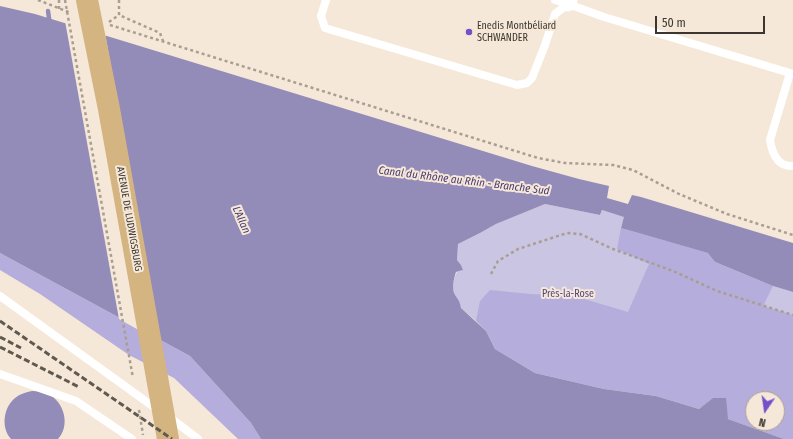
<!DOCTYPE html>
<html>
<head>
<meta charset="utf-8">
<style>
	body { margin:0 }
	#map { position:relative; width:793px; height:439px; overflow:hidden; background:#f6e8d8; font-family:"Fira Sans Condensed",sans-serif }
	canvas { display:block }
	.north { position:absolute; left:745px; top:391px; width:40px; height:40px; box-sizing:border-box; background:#f6e8d8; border:1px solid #aba194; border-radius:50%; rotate:193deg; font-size:11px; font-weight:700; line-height:16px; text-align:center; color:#3b362f }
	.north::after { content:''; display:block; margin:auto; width:14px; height:18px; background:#7451ca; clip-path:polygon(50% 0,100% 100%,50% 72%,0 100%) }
	.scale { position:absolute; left:655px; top:16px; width:110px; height:18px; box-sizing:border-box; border:2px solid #3b362f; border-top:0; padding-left:5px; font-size:12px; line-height:14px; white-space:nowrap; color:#3b362f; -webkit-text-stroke:3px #f6e8d8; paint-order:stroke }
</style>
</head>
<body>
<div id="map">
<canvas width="793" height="439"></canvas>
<div class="north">N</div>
<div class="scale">50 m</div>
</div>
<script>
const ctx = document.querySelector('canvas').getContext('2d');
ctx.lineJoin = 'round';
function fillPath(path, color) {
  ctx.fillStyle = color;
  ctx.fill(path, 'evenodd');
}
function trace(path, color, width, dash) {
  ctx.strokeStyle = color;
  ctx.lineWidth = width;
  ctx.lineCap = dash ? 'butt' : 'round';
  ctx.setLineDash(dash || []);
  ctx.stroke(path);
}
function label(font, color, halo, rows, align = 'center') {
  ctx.font = font + ' "Fira Sans Condensed",sans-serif';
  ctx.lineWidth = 4;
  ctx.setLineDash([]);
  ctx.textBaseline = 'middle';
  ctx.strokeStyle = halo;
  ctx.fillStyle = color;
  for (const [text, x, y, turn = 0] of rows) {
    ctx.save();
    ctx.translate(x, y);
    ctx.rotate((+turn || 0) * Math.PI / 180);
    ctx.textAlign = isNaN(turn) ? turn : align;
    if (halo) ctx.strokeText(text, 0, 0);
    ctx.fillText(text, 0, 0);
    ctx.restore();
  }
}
const green = new Path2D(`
	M545,204L600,215L602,210L625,217L621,227L773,286L793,292V439H784L476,321L461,308C460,300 457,299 454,293C452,286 454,278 457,272L463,270L461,265L457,260L458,244L480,233L496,224ZM753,399H777V423H753Z`);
const forest = new Path2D(`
	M621,228L709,253L715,262L773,286L763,306L793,315V439H784L728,419L713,398L699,409L656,396L604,389L535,373L495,349L486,331L476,321L480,301L490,290L530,294L574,296L628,312L649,264L617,249ZM753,399H777V423H753Z
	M0,253L190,356L251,423L261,439H238L174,378L129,355L40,294L0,270Z`);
const water = new Path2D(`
	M0,6L35,14L532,166L579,179L609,186L607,198L628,204L632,195L641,197L793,243V292L773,286L715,262L708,253L621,228L624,217L602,210L600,215L545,204L496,224L480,233L458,244L457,260L461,265L463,270L456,272C454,278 452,286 454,293C457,299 460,300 461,308L486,331L495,349L535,373L604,389L656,396L699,409L713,398H726L728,419L784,439H261L251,423L190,356L0,253Z
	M32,391C39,391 44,392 50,395C65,404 70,426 58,439H11C1,428 3,408 15,398C20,394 26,392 32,391Z`);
const pier = new Path2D(`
	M65,21L105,33L160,342L119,319Z`);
const stream = new Path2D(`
	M48,11L50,25`);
const path = new Path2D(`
	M38,0L71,13
	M65,0L133,378
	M119,0V15L160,33L163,41
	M59,9V0
	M109,22L119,15
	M110,25L538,158L565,163L613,165L633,170L679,194L727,214L793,235
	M491,274L498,261L518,249L567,233L580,234L613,249L673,271L717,291L793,315
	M139,410L143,435`);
const lane = new Path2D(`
	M326,0L321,16L325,28L517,85L527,83L532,78L545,45L555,14L568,4L555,0
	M568,4L604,17L793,74
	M790,73L770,140C772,153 777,167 793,166
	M0,296L158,410
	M0,374L76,401L132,439
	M168,416L198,439`);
const street = new Path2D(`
	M568,4L570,0`);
const primary = new Path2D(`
	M87,0L109,109L168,439`);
const rail = new Path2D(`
	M0,321L172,439
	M0,337L21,348
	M0,347L79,387`);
const markers = [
	[469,32,4,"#7451ca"]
];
const poiNames = [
	["Enedis Montbéliard",477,26],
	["SCHWANDER",477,38]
];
const streetNames = [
	["AVENUE DE LUDWIGSBURG",129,219,80]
];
const parkNames = [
	["Près-la-Rose",568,294]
];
const waterNames = [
	["Canal du Rhône au Rhin - Branche Sud",464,181,7],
	["L'Allan",241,220,66]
];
fillPath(green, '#c9c5e2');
fillPath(forest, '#b5addb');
fillPath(water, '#938bb8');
fillPath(pier, '#f6e8d8');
trace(stream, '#938bb8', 4.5);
trace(path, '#a99e92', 2.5, [3, 3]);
trace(lane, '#fff', 8);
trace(street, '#fff', 15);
trace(primary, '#d4b481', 22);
trace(rail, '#5f5950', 3, [6, 3]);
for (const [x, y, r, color] of markers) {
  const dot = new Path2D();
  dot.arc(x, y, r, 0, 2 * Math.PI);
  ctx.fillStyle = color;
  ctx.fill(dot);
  trace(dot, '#f6e8d8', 1.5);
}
label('10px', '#3b362f', '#f6e8d8', poiNames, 'left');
label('10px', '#3b362f', '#f6e8d8', streetNames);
label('10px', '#52447f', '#f6e8d8', parkNames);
label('italic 11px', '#473872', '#f6e8d8', waterNames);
</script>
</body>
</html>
